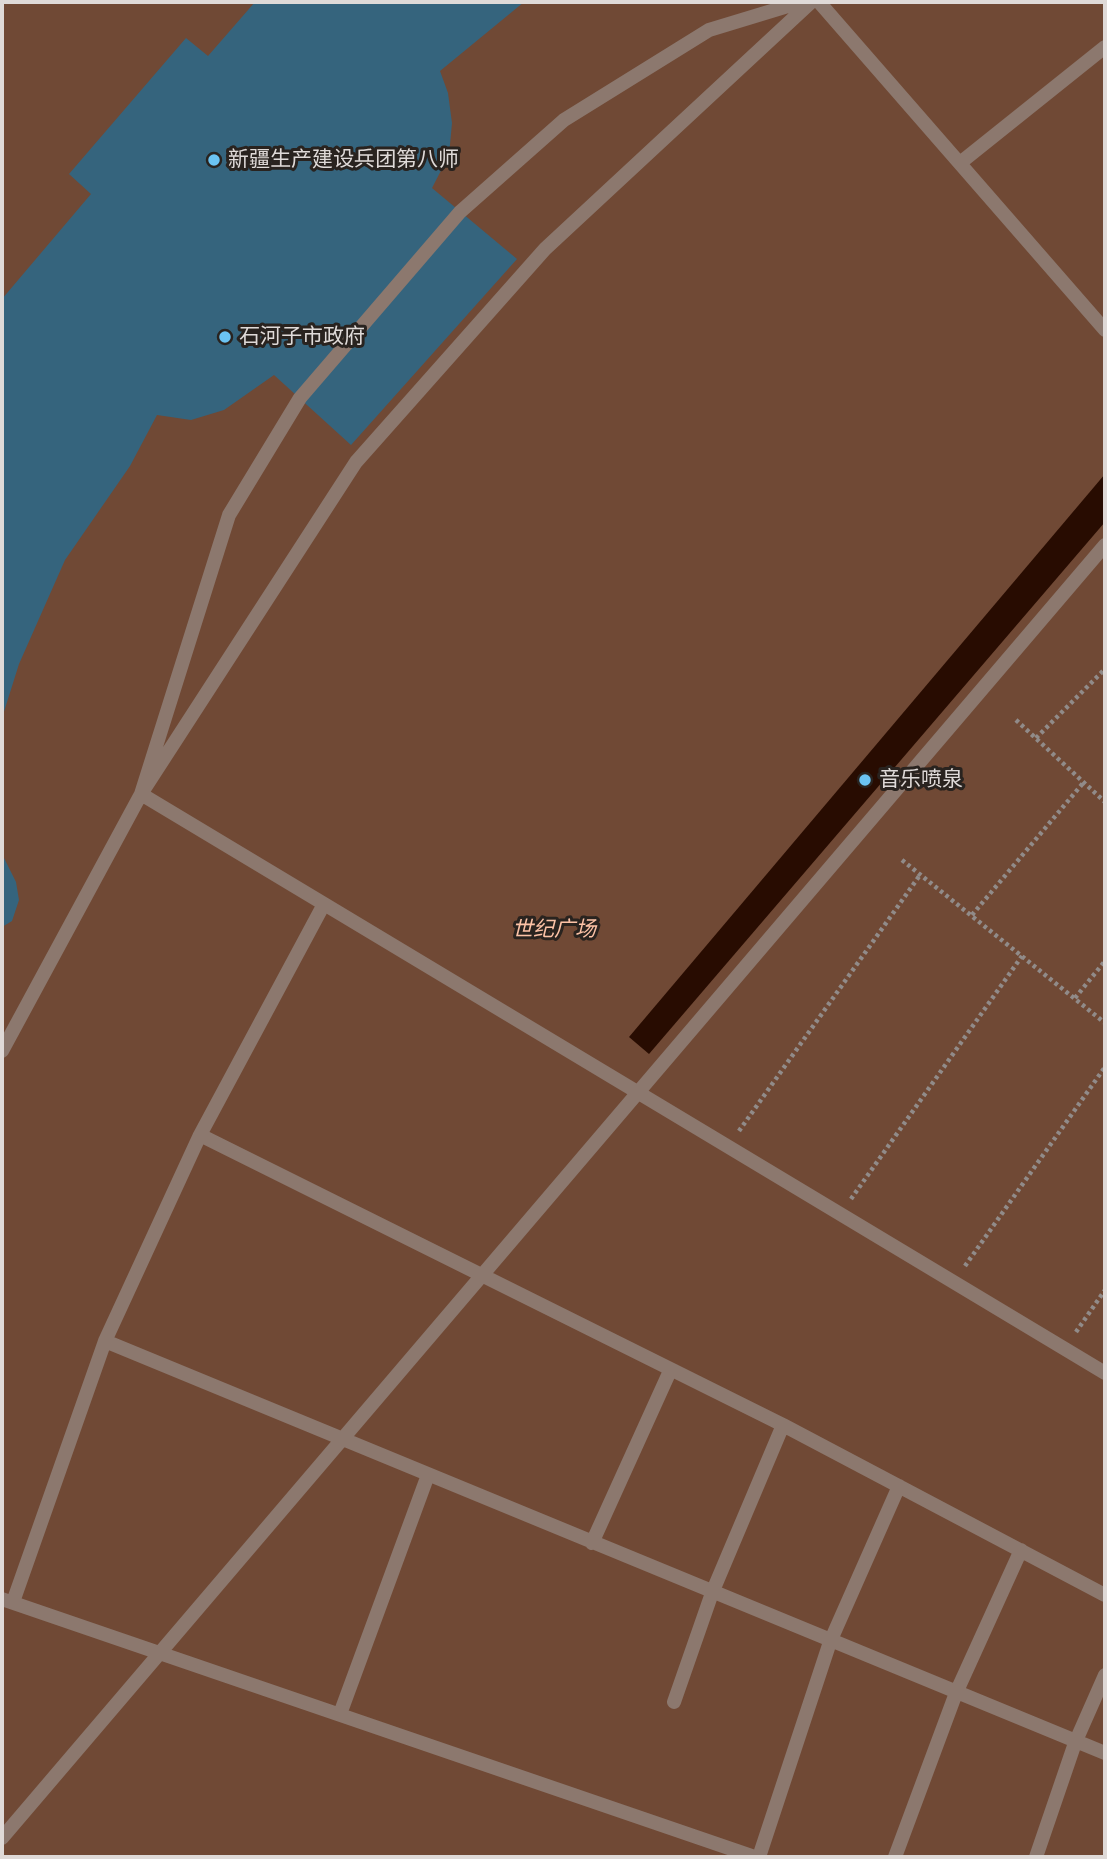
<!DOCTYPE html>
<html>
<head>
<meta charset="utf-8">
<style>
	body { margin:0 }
	#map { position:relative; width:1107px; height:1859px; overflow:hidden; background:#332c29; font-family:"Noto Serif",serif }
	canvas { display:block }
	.frame { position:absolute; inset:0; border:4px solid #dfdad8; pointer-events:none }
</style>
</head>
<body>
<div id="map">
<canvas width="1107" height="1859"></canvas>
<div class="frame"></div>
</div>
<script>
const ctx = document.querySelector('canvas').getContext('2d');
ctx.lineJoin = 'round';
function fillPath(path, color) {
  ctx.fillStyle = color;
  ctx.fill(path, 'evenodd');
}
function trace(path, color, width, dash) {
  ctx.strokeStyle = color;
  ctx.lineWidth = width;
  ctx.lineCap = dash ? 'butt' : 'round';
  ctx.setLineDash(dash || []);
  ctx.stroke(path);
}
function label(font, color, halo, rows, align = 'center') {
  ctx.font = font + ' "Noto Serif","Noto Sans SC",serif';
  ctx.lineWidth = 6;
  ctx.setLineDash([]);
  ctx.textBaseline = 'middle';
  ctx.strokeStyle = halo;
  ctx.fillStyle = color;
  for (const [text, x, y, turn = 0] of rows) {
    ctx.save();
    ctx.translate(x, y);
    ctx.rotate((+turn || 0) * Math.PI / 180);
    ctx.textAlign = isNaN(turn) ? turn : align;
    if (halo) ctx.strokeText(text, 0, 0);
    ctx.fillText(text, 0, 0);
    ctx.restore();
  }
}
const green = new Path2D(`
	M2,2H1105V1857H2Z`);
const water = new Path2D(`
	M1105,474V522L649,1054L629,1037Z`);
const building = new Path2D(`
	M255,2H524L440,71L448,93L452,123L449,155L432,188L517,259L351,445L274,375L224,410L191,420L157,415L130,466L65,560L19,664L2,718V299L91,194L69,174L186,38L208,56Z
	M2,854L16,882L19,900L12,921L2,927Z`);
const path = new Path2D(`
	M1016,720L1105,802
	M1036,738L1105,669
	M902,860L1105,1023
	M972,915L1084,782
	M1075,998L1105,961
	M739,1131L920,875
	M851,1199L1022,956
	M965,1266L1105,1067
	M1076,1332L1105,1290`);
const street = new Path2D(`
	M801,2L709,30L564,120L460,212L300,398L229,515L141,794L1105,1373
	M819,2L1105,330
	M960,163L1105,47
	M2,1051L141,794L356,462L545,249L811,2
	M200,1135L783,1425L1105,1595
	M105,1341L1105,1753
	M592,1543L670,1371
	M2,1599L755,1857
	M13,1602L105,1341L200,1135L324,904
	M674,1702L712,1593L783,1425
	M340,1714L428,1475
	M2,1838L1105,545
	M759,1857L830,1642L899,1486
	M895,1857L956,1693L1021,1550
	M1036,1857L1075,1743L1105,1675`);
const markers = [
	[214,160,7,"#6bc3f2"],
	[225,337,7,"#6bc3f2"],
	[865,780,7,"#6bc3f2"]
];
const poiNames = [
	["新疆生产建设兵团第八师",228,160],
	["石河子市政府",239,337],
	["音乐喷泉",879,780]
];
const parkNames = [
	["世纪广场",554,930]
];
fillPath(green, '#704935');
fillPath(water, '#280c01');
fillPath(building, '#35647d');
trace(path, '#918b89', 4.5, [3.5, 3.5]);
trace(street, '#8c786e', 14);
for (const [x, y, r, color] of markers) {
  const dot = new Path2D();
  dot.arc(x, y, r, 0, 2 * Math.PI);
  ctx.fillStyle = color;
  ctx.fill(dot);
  trace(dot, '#29231f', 2.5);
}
label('21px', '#dfdad8', '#29231f', poiNames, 'left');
label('italic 21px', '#fcc2a6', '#29231f', parkNames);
</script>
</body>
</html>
